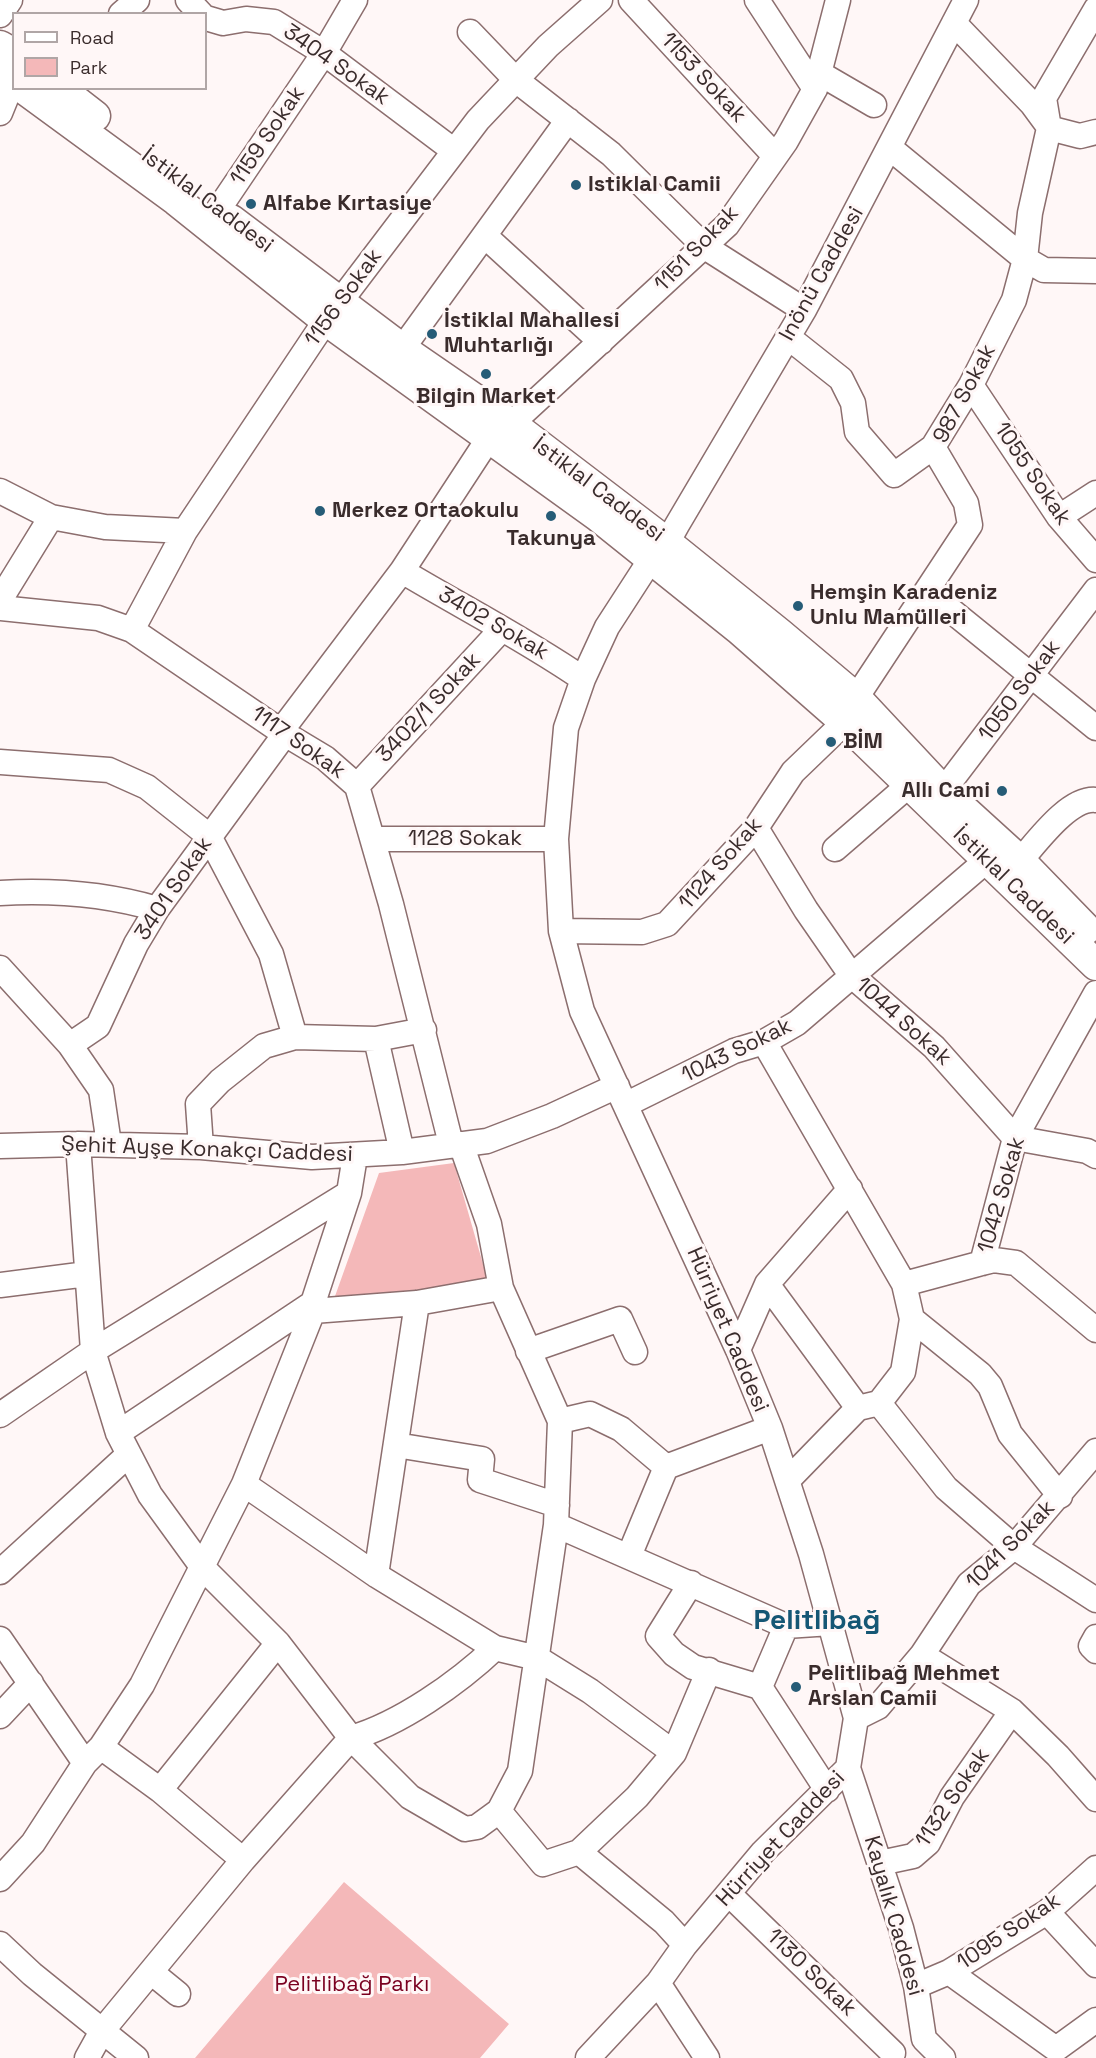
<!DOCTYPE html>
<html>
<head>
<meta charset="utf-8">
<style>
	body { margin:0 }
	#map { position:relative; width:1096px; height:2058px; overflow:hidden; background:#fff7f7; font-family:"Space Grotesk",sans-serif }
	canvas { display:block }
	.legend { position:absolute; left:12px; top:12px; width:195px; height:78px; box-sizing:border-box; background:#fff7f7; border:2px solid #b0a6a6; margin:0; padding:8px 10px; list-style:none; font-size:18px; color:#3a2c2c }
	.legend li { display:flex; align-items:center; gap:12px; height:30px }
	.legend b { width:30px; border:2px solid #b0a6a6 }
</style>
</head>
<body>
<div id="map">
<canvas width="1096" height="2058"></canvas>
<ul class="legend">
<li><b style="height:8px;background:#fff"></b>Road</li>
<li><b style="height:16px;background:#f4b8b9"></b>Park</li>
</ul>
</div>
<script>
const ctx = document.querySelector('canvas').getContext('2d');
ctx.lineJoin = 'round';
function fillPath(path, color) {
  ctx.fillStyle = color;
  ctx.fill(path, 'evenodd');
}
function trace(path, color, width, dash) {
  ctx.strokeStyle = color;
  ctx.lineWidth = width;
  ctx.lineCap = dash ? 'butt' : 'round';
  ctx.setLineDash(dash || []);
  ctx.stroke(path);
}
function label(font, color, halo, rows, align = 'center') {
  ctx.font = font + ' "Space Grotesk",sans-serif';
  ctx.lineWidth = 6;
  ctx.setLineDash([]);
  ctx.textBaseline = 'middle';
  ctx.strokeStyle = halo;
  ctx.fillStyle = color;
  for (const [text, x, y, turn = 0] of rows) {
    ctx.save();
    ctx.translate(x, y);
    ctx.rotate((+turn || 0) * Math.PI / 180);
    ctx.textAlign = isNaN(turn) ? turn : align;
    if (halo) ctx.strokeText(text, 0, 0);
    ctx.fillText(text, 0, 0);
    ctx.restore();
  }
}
const green = new Path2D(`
	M454,1163L489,1285L334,1299L379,1173Z
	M344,1882L509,2024L480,2058H195Z`);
const minor = new Path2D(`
	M188,0L201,14
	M631,0L775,156
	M757,0L815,89
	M121,14L137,0
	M0,15L10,0
	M206,18L223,23L246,19L274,22L324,53L453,150
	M954,23L1032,104L1046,123
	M470,32L516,80L611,154L705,247L804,310
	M819,73L874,105
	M0,113L13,81
	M1049,128L1080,136L1096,132
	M890,148L1025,259L1044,270L1096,271
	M218,210L324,53L355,0
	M485,236L601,342
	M788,337L841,379L853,403L857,432L894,475L933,447
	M402,349L568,120
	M971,385L1059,517L1096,560
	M511,424L727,225L786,141L815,89L838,0
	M0,491L51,517L105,527L185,531
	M1059,517L1096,493
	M402,571C462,607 525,639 583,679
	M927,591L1096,728
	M0,600L51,517
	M0,608L98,618L132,630L285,734L325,758L357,786L391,904L451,1144
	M132,630L185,531L326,320L478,120L548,46L600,0
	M856,698L970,525L966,503L933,447L971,385L1014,300L1025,259L1030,213L1049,128L1044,98L1096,9
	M281,731L402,571L489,438
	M0,762L109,770L147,787L209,836L271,954L295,1037
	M357,786L501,630
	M943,791L1096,590
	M756,828L806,910L851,975L934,1047L1015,1138L1087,1151L1096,1156
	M373,839H556
	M835,849L909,785
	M1020,861C1037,842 1069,797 1096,800
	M0,893C54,890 106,894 157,909
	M561,931L642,932L667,924L756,828L793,772L845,722
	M0,968L70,1045L101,1090L109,1144
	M376,1039L402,1152
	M764,1042L904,1284L912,1319L903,1372L879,1403L858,1408L788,1480
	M70,1045L98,1026L136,944L157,909L285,734
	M627,1104L734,1051L764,1042L797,1023L986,861L997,848
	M78,1144L93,1351L118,1433L150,1495L203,1568L278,1643L351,1738L410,1797L465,1829L477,1827L499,1811L520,1771L556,1525L560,1421L501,1288L489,1224L461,1144
	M0,1146L78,1144L201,1147L312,1157L402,1152L487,1141L552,1116L617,1086
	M201,1147L198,1104L220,1081L264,1046L295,1037L376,1039L424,1030
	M982,1263L1015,1138L1096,993
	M767,1284L858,1408
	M904,1284L982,1263L994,1260L1016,1263L1096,1330
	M0,1285L87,1274
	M313,1311L417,1303L501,1288
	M912,1319L980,1374L990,1386L1010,1434L1060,1496
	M738,1350L767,1284L850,1189
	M528,1351L620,1319L635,1352
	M879,1403L946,1488L1014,1547L1096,1600
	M0,1415L93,1351L349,1193
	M560,1421L590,1414L621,1429L666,1467L629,1556
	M118,1433L313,1303
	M396,1445L482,1459L480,1480L557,1505
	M666,1467L770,1428
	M244,1484L376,1575L495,1648L537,1658L590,1691L674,1753
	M556,1525L786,1626L831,1623
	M0,1572L128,1455
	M376,1575L417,1303
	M691,1583L658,1636L674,1654L693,1667L760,1687L786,1626
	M1096,1637L1091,1646L1096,1651
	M0,1639L85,1763
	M922,1655L1012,1711L1058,1756L1096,1799
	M760,1687L827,1790
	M0,1716L31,1683
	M856,1718L878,1707L922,1655L969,1584L1014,1547L1096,1451
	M101,1747L160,1790L243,1860
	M848,1768L901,1928L916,1986L924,2039L943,2058
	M160,1790L278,1643
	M499,1811L543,1864L579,1852L637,1797L674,1753L709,1670
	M579,1852L664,1922L685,1945
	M880,1863L913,1856L928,1843L952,1797L1012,1711
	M0,1879L33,1843L85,1763L101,1747L142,1685L244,1484L313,1311V1303L349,1193L355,1156
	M729,1894L893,2053
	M1047,1912L1096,1965
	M0,1944L32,1974L136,2058
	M151,1972L178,1994
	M949,1972L1056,2049L1096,2020
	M658,1983L707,2058
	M916,1986L949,1972L1047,1912L1096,1868
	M87,2058L102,2031L243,1860L351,1738C400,1724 458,1683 495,1648
	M588,2058L658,1983L685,1945L763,1852L848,1768L856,1718L811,1554L770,1428L738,1350L582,1011L561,931L556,839L566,728L583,679L607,627L651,559L667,543L677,525L804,310L966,0`);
const major = new Path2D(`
	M0,46L14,54
	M0,73L14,82
	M23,88L176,200L326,320L598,516L739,629L845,722L1096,965
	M59,88L95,116
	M231,220L402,349L511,424L667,543L780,634L856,698L943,791L1020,861L1086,929`);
const markers = [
	[576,185,6,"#265c77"],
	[251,204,6,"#265c77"],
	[432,334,6,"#265c77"],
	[486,374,6,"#265c77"],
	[320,511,6,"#265c77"],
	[551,516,6,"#265c77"],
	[798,606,6,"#265c77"],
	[831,742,6,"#265c77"],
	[1002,791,6,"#265c77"],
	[796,1687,6,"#265c77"]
];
const streetNames = [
	["3404 Sokak",336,65,35],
	["1153 Sokak",703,78,47],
	["1159 Sokak",268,136,-56],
	["İstiklal Caddesi",207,201,37],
	["1151 Sokak",697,249,-46],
	["Inönü Caddesi",822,274,-61],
	["1156 Sokak",344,298,-54],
	["987 Sokak",965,394,-62],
	["1055 Sokak",1032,474,56],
	["İstiklal Caddesi",598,490,37],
	["3402 Sokak",493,624,30],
	["1050 Sokak",1020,691,-53],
	["3402/1 Sokak",429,708,-47],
	["1117 Sokak",298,743,35],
	["1128 Sokak",465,839],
	["1124 Sokak",721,864,-49],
	["İstiklal Caddesi",1013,886,44],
	["3401 Sokak",174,889,-56],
	["1044 Sokak",903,1022,42],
	["1043 Sokak",737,1051,-26],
	["Şehit Ayşe Konakçı Caddesi",207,1150,2],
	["1042 Sokak",1002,1195,-74],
	["Hürriyet Caddesi",727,1330,67],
	["1041 Sokak",1011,1545,-45],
	["1132 Sokak",953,1798,-56],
	["Hürriyet Caddesi",781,1839,-47],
	["Kayalık Caddesi",893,1916,74],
	["1095 Sokak",1009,1932,-34],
	["1130 Sokak",811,1973,44]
];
const poiNames = [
	["Istiklal Camii",588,185],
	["Alfabe Kırtasiye",263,204],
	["İstiklal Mahallesi",444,321],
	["Muhtarlığı",444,346],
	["Bilgin Market",486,397,"center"],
	["Merkez Ortaokulu",332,511],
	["Takunya",551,539,"center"],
	["Hemşin Karadeniz",810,593],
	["Unlu Mamülleri",810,618],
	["BİM",843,742],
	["Allı Cami",990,791,"right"],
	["Pelitlibağ Mehmet",808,1674],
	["Arslan Camii",808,1699]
];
const parkNames = [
	["Pelitlibağ Parkı",352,1985]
];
const districtNames = [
	["Pelitlibağ",817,1621]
];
fillPath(green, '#f4b8b9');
trace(minor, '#8c6e6e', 27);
trace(major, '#8c6e6e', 33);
trace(minor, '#fff', 24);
trace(major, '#fff', 30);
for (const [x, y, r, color] of markers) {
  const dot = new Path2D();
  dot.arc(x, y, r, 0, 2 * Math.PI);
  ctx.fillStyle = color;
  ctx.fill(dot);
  trace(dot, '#fff7f7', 2);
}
label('22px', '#3a2c2c', '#fff7f7', streetNames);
label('bold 22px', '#3a2c2c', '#fff7f7', poiNames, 'left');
label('22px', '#7a0020', '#fff7f7', parkNames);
label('bold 28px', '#155775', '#fff7f7', districtNames);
</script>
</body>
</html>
